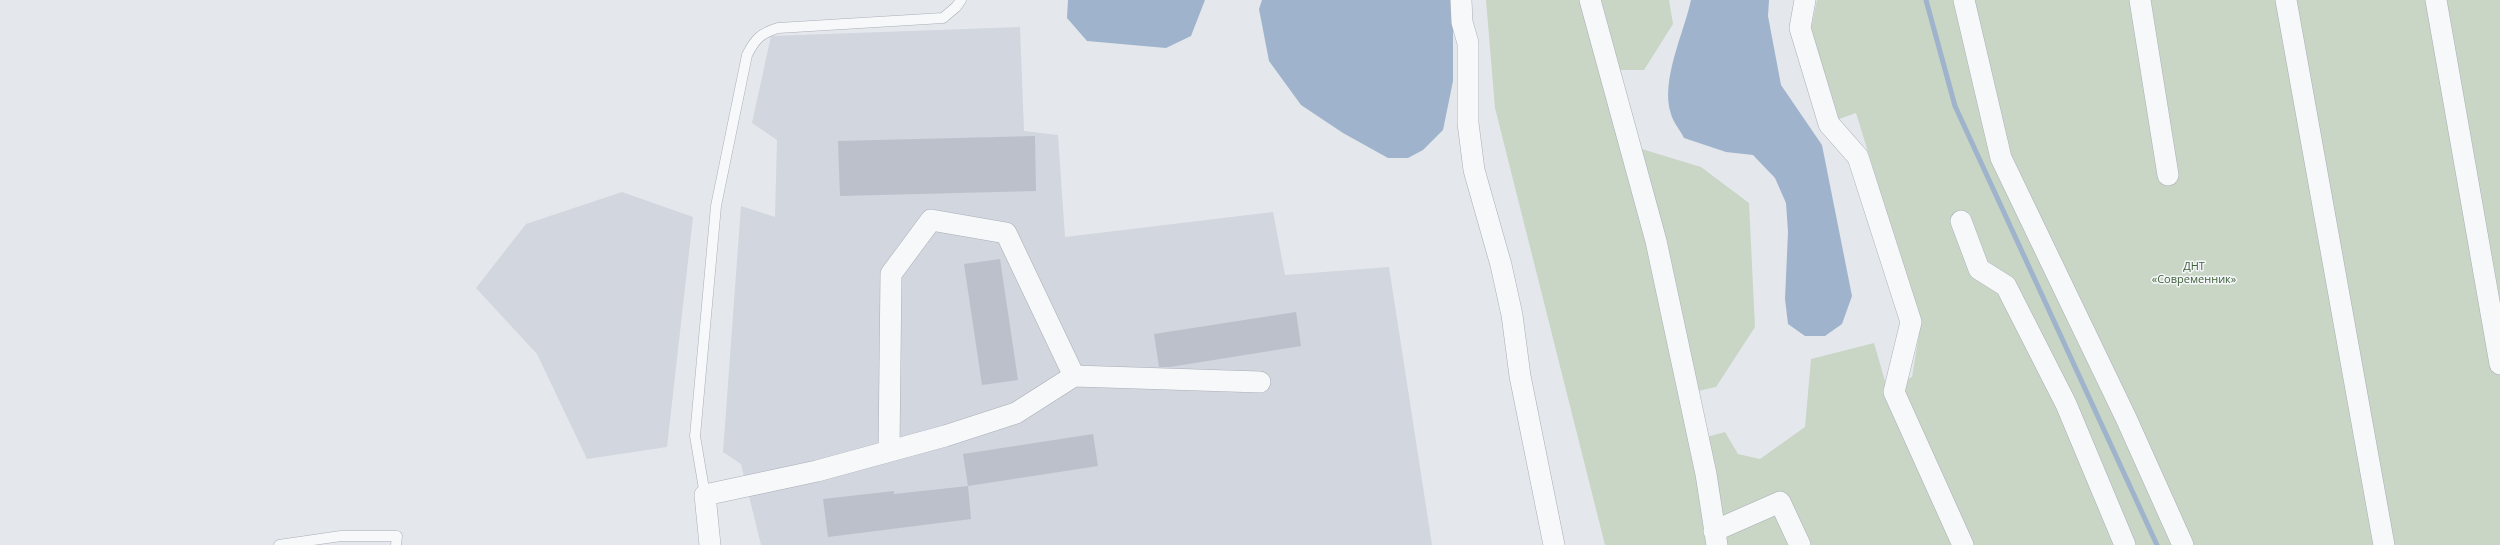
<!DOCTYPE html>
<html>
<head>
<meta charset="utf-8">
<style>
	body { margin:0 }
	canvas { display:block; background:#e4e7ec }
</style>
</head>
<body>
<canvas width="2500" height="545"></canvas>
<script>
const ctx = document.querySelector('canvas').getContext('2d');
ctx.lineJoin = 'round';
function fillPath(path, color) {
  ctx.fillStyle = color;
  ctx.fill(path, 'evenodd');
}
function trace(path, color, width, dash) {
  ctx.strokeStyle = color;
  ctx.lineWidth = width;
  ctx.lineCap = dash ? 'butt' : 'round';
  ctx.setLineDash(dash || []);
  ctx.stroke(path);
}
function label(font, color, halo, rows, align = 'center') {
  ctx.font = font + ' "Open Sans",sans-serif';
  ctx.lineWidth = 3;
  ctx.setLineDash([]);
  ctx.textBaseline = 'middle';
  ctx.strokeStyle = halo;
  ctx.fillStyle = color;
  for (const [text, x, y, turn = 0] of rows) {
    ctx.save();
    ctx.translate(x, y);
    ctx.rotate((+turn || 0) * Math.PI / 180);
    ctx.textAlign = isNaN(turn) ? turn : align;
    if (halo) ctx.strokeText(text, 0, 0);
    ctx.fillText(text, 0, 0);
    ctx.restore();
  }
}
const built = new Path2D(`
	M1020,27L1024,131L1058,135L1065,237L1273,212L1285,275L1389,267L1432,545H761L741,464L723,452L741,206L775,217L777,140L752,123L771,36Z
	M622,192L693,217L667,447L587,459L537,354L476,288L526,224Z`);
const green = new Path2D(`
	M1486,0H1669L1673,24L1644,70H1614L1632,146L1701,167L1749,203L1755,327L1716,387L1685,394L1692,441L1725,432L1738,454L1760,459L1805,427L1811,359L1874,343L1887,388L1912,377L1921,323L1856,113L1839,119L1811,29L1817,0H2500V545H1605L1495,108Z`);
const water = new Path2D(`
	M1068,0H1205L1191,36L1166,48L1087,41L1067,18Z
	M1262,0H1453V81L1443,130L1423,150L1408,158H1388L1343,133L1301,105L1269,61L1259,9Z
	M1691,0H1769L1768,16L1781,85L1822,145L1852,296L1842,324L1825,336H1805L1788,324L1785,299L1788,232L1786,203L1775,178L1753,155L1726,152L1684,138C1680,130 1673,122 1671,114C1660,81 1684,33 1691,0Z`);
const stream = new Path2D(`
	M1926,0L1955,106L2157,545`);
const building = new Path2D(`
	M1035,136L1036,191L840,196L838,141Z
	M1000,259L1018,380L982,385L964,264Z
	M1296,312L1301,346L1170,367H1159L1154,334Z
	M1093,434L1098,466L968,486L963,454Z
	M968,486L971,519L828,537L823,499L894,491V494Z`);
const lane = new Path2D(`
	M705,495L695,436L716,206L747,55C755,39 761,33 778,28L943,18L956,7L961,0
	M279,545L341,536H397L396,545`);
const street = new Path2D(`
	M1461,0L1462,22L1468,43V123L1474,170L1501,265L1512,315L1520,376L1554,545
	M1590,0L1656,241L1706,474L1717,545
	M1805,0L1800,28L1829,124L1858,157L1911,322L1894,392L1963,545
	M1964,0L2001,158L2126,418L2183,545
	M2140,0L2168,175
	M2286,0L2384,545
	M2436,0L2500,364
	M1961,221L1979,269L2006,286L2066,404L2125,545
	M889,451L891,274L931,220L1006,233L1074,376
	M1714,531L1780,502L1800,545
	M710,545L705,495L817,471L945,436L1016,413L1074,376L1260,382`);
const parkNames = [
	["ДНТ",2194,267],
	["«Современник»",2194,280]
];
fillPath(built, '#d2d6de');
fillPath(green, '#c9d6c5');
fillPath(water, '#9fb4cc');
trace(stream, '#9fb4cc', 5);
fillPath(building, '#bbc0ca');
trace(lane, '#a9aeb7', 11);
trace(street, '#a9aeb7', 22);
trace(lane, '#f7f8fa', 10);
trace(street, '#f7f8fa', 21);
label('11px', '#3f6138', '#f4f6f9', parkNames);
</script>
</body>
</html>
